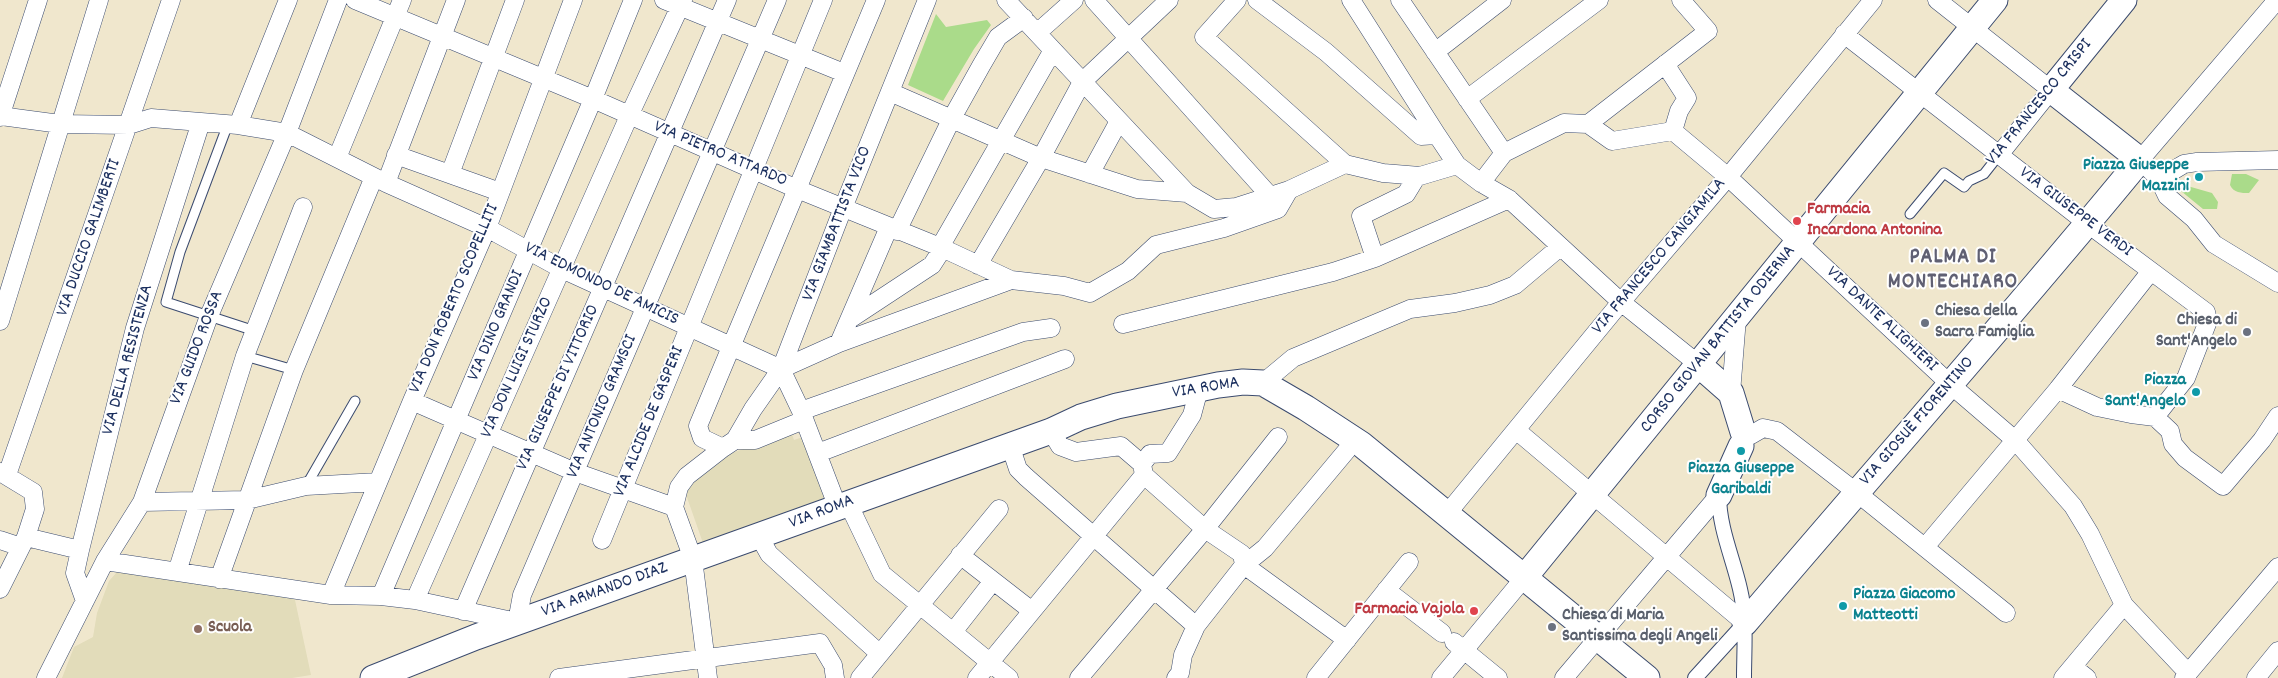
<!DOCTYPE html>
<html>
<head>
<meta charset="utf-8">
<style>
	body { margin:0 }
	canvas { display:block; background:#f0e7cd }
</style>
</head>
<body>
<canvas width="2278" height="678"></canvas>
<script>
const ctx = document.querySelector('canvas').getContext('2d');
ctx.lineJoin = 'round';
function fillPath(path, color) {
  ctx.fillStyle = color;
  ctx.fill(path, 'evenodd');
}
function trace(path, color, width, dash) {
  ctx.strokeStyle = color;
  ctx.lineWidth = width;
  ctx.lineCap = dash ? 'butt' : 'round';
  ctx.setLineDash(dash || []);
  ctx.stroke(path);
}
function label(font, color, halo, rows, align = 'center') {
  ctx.font = font + ' Dekko,sans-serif';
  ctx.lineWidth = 4;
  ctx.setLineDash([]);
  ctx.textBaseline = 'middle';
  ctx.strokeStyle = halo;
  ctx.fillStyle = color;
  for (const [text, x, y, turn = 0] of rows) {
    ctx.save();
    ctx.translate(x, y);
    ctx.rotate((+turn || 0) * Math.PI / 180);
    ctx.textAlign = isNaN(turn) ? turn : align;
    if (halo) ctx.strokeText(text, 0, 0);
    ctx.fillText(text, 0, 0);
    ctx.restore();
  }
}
const built = new Path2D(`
	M789,433L792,434L794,440L803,437L828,498L703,543L684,489L729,454Z
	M117,572H122L289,597L295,600L311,675L292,678H62L74,647L93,637L97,613L109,581Z`);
const green = new Path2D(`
	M936,14L946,27L987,20L991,25L974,49L943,101L908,85Z
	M2232,174H2246L2259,180L2249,193C2241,193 2234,193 2230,185Z
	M2184,185L2212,193L2218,202L2217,209H2203L2181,191Z`);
const service = new Path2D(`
	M228,124L180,252L166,302L255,331
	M1910,214L1944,173L1964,187L1969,181L1984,174L1999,155
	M245,356L294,370
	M306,486L355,401`);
const pedestrian = new Path2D(`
	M1719,495C1719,528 1733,558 1740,589C1747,618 1744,649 1744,678
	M1695,678L1745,623`);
const minor = new Path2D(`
	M355,0L593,99L797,189L940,247L1011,280L1064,286L1090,293L1128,271L1156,245L1224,228L1278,209L1289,190
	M664,0L844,73
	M1006,0L1187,193L1214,209L1236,207L1289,190L1345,164L1383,173L1420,176L1457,165
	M1094,0L1270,196
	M1237,0L1204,37L1345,164
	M1257,0L1326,52L1421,136L1437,135L1457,165L1481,183L1509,199L1621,302L1698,364
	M1351,0L1437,135
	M1400,0L1504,153
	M1937,0L2051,90L1999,155
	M2277,0L2140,160L2159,179L2184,164L2197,162L2278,160
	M1037,33L1074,0
	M1844,34L2088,224L2206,312L2208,321L2186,378L2155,417
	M1435,52L1502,0
	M1665,64L1687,98L1679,111L1673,131
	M890,92L1041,158L1137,189L1187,193
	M1467,99L1599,0
	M0,116L60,124L129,125L151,118L238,125L287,133L386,183L487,228L562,269L781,369L801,411L838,508
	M0,117L38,0
	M1588,124L1708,31L1681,0
	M238,125L288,0
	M396,155L500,192
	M337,158L402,0
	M450,174L515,0
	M1090,174L1119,121
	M2159,179L2167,196L2194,219L2214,244L2278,283
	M386,183L456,0
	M1481,183L1504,153L1564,123L1588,124L1612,141L1673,131L1728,177L1951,385L2015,440L2073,506L2090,534L2124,605L2188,673
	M897,231L952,118L981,66L998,37L1024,18
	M940,247L1053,50
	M1375,258L1361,216L1406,194L1417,176
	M978,265L1041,158L1082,82L1169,0
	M850,319L932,265L943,248
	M0,321L99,0
	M1123,324L1333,272L1375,258L1509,199
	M839,343L889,227
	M781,369L839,343L1011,280
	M1263,383L1293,358L1410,309L1455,303L1490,295L1515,285L1560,247
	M2058,389L2097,407L2131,414L2155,417L2170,431L2173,444L2185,458L2223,486L2262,440L2278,416
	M1731,393L1737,318
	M412,401L575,472L674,507L693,559L708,678
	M801,411L1023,332L1051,328
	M1516,430L1745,623
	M1051,431L1060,446L1076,452L1121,446L1142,464L1144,475L1205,529L1242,554L1244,565L1347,640
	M1751,435L1763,428L1777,431L1856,492L2006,613
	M735,440L753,409L781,369L843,208L927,0
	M1010,445L1018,469L1026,477L1196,626
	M723,448L702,438L698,426L876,0
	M818,453L1065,359
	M1142,464L1150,454L1168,453L1192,415L1199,389
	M0,472L33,492L35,509L26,537L0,589
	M7,475L171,0
	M142,502L247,500L306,486L378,482
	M848,503L882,574L1009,678
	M674,507L679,487L687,476L723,448L735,440H755L804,420
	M1446,515L1621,302L1728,177L1873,0
	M759,536L769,554L880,654
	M26,537L80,550
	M0,540L21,547
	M602,540L823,0
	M1925,547L2058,389L2151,271
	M960,555L1032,611
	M105,561L331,595L381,596L415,600L517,622L522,595L777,0
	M177,572L245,356L303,207
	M219,579L294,370L374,177
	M1386,590L1442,633
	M331,595L412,401L487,228L573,0
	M381,596L593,99L633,0
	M415,600L629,116L683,0
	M85,601L75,573L80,550L135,328L201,122
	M463,611L727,0
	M953,632L993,581
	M1454,642L1498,678
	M2073,667L2087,678
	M46,678L105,561L142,502L209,316L287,133L338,0
	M559,678L820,643L833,665L835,678
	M860,678L999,509
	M977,678L1144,475
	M1079,678L1205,529L1278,437
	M1176,678L1180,673L1183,655L1196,626L1244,565L1265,548L1347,450
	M1316,678L1409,562
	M1441,678L1524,578
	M1564,678L1719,495
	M2063,678L2124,605
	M2184,678L2278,567
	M2256,678L2278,651`);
const secondary = new Path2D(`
	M1698,364L1731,393L1743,432
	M1719,495L1741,446
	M1524,578L1995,0
	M1745,623C1876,469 2011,317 2140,160L2051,90L2124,0
	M373,678L476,637L1051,431L1081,417L1117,406L1218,385L1243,382L1263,383L1306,408L1361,444L1647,678`);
const markers = [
	[2199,177,5,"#0f9aa8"],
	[1797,221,5,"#e0444e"],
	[1925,323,5,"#6b7280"],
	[2247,332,5,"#6b7280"],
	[2196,392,5,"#0f9aa8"],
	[1741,451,5,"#0f9aa8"],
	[1843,606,5,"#0f9aa8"],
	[1474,611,5,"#e0444e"],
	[1552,627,5,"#6b7280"],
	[198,629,5,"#8d6e63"]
];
const streetNames = [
	["VIA FRANCESCO CRISPI",2040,103,-51],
	["VIA PIETRO ATTARDO",720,155,23],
	["VIA GIUSEPPE VERDI",2075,213,37],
	["VIA GIAMBATTISTA VICO",838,224,-69],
	["VIA DUCCIO GALIMBERTI",90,238,-71],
	["VIA FRANCESCO CANGIAMILA",1660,257,-50],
	["VIA EDMONDO DE AMICIS",601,285,26],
	["VIA DON ROBERTO SCOPELLITI",455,299,-67],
	["VIA DANTE ALIGHIERI",1881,320,43],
	["VIA DINO GRANDI",497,326,-67],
	["CORSO GIOVAN BATTISTA ODIERNA",1719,340,-51],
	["VIA GUIDO ROSSA",198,348,-69],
	["VIA DELLA RESISTENZA",129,360,-75],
	["VIA DON LUIGI STURZO",518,368,-66],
	["VIA GIUSEPPE DI VITTORIO",559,388,-66],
	["VIA ROMA",1206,389,-9],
	["VIA ANTONIO GRAMSCI",603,407,-67],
	["VIA ALCIDE DE GASPERI",650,422,-68],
	["VIA GIOSUÈ FIORENTINO",1918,422,-49],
	["VIA ROMA",822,513,-21],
	["VIA ARMANDO DIAZ",605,591,-20]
];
const cultureNames = [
	["Piazza Giuseppe",2189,167],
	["Mazzini",2189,188],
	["Piazza",2186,382],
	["Sant'Angelo",2186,403],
	["Piazza Giuseppe",1741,470,"center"],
	["Garibaldi",1741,491,"center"],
	["Piazza Giacomo",1853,596,"left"],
	["Matteotti",1853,617,"left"]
];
const healthNames = [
	["Farmacia",1807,211],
	["Incardona Antonina",1807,232],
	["Farmacia Vajola",1464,611,"right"]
];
const worshipNames = [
	["Chiesa della",1935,313],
	["Sacra Famiglia",1935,334],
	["Chiesa di",2237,322,"right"],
	["Sant'Angelo",2237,343,"right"],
	["Chiesa di Maria",1562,617],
	["Santissima degli Angeli",1562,638]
];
const educationNames = [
	["Scuola",208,629]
];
const districtNames = [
	["PALMA DI",1953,259],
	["MONTECHIARO",1953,284]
];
fillPath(built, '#e2dcba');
fillPath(green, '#aadb8a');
trace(service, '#3b4b6f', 11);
trace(pedestrian, '#3b4b6f', 16);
trace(minor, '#3b4b6f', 19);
trace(secondary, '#3b4b6f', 27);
trace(service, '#fff', 9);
trace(pedestrian, '#fff', 14);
trace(minor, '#fff', 18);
trace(secondary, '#fff', 25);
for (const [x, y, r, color] of markers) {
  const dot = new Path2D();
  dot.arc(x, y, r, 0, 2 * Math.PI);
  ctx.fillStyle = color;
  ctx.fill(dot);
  trace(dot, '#fff', 2);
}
label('18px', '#1b2f5e', '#fff', streetNames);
label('bold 18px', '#0d838f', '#fff', cultureNames, 'right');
label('bold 18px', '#be3a42', '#fff', healthNames, 'left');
label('bold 18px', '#5b616d', '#fff', worshipNames, 'left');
label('bold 18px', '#785e54', '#fff', educationNames, 'left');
ctx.letterSpacing = '1px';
label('bold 22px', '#606073', '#fff', districtNames);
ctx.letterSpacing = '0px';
</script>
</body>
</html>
